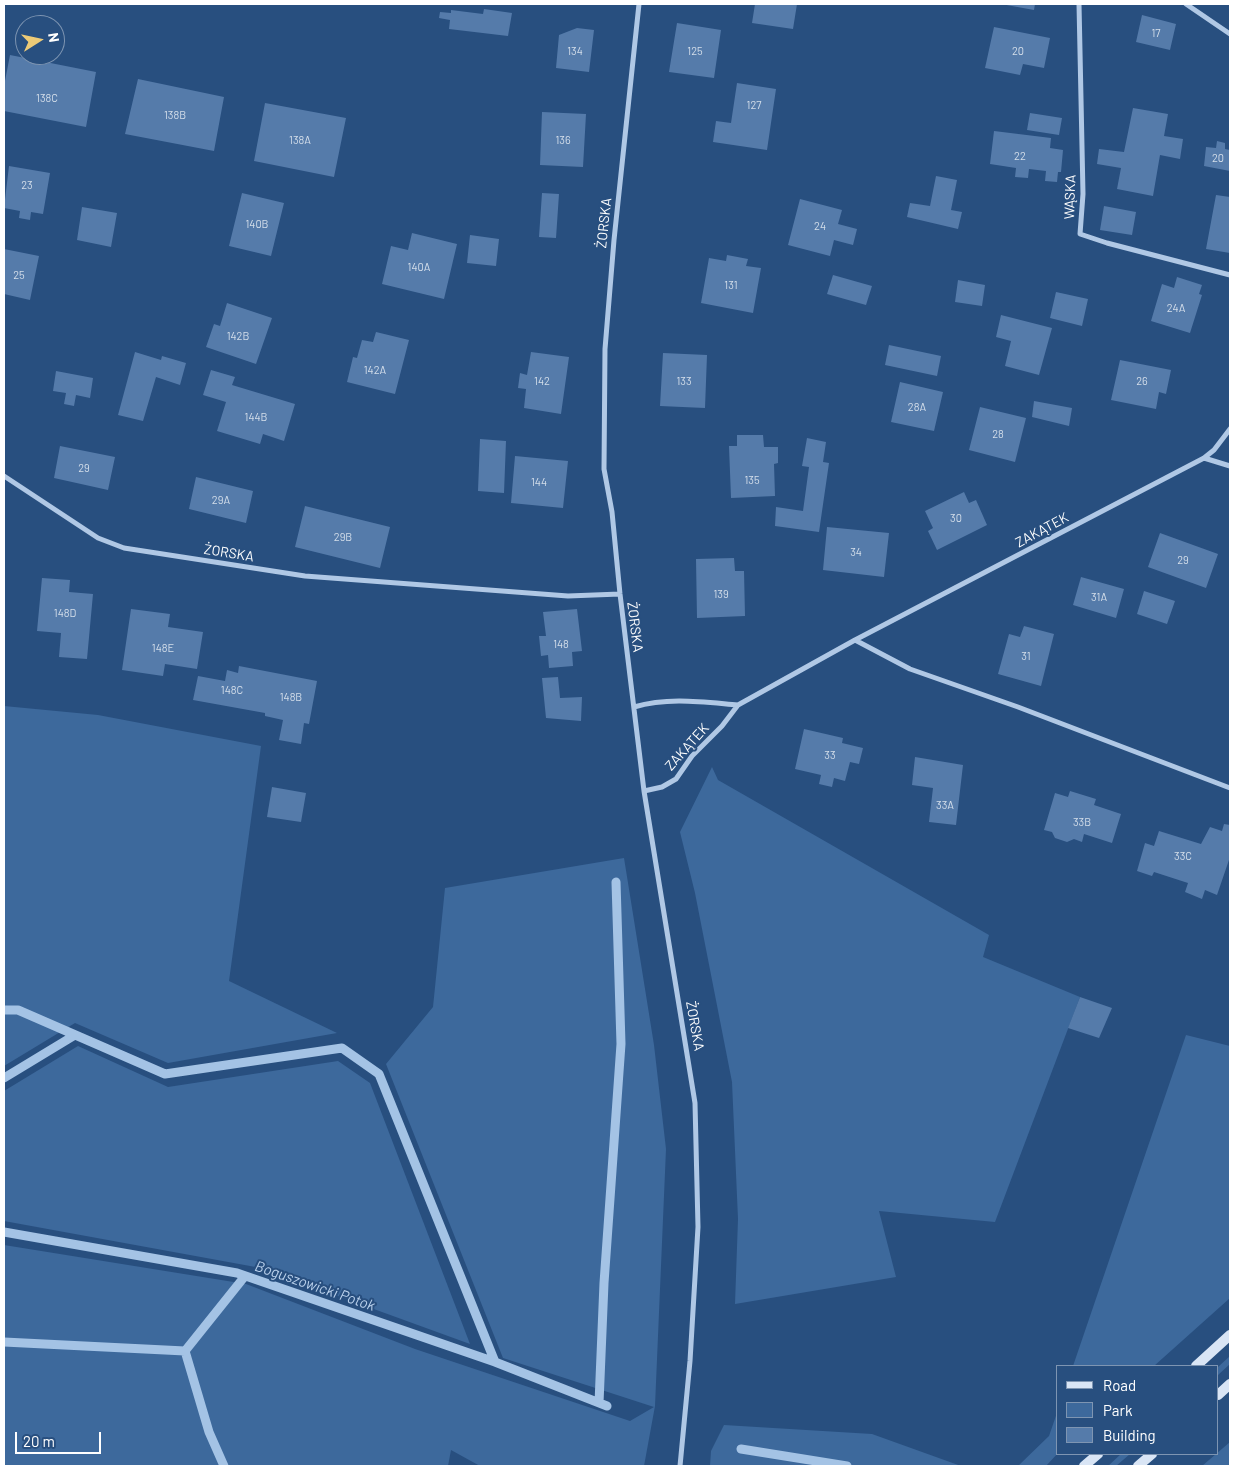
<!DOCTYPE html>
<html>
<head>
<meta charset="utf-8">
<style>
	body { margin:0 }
	#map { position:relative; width:1234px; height:1470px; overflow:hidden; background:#284f7f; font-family:Barlow,sans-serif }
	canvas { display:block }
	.frame { position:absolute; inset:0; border:5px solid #fff; pointer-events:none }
	.legend { position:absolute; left:1056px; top:1365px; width:162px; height:90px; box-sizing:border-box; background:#284f7f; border:1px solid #7e95b2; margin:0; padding:6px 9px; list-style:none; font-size:15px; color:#fff }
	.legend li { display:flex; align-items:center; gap:10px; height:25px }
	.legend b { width:25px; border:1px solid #7e95b2 }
	.north { position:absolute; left:15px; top:15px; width:50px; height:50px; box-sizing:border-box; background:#284f7f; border:1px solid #7e95b2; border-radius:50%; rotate:80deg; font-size:14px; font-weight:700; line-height:20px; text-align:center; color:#fff }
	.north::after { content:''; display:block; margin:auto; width:18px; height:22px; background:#ecca77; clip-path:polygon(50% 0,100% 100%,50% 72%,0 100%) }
	.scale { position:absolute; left:15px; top:1432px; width:86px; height:22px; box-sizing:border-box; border:2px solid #fff; border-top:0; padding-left:6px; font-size:15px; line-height:18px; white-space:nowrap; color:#fff; -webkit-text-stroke:4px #284f7f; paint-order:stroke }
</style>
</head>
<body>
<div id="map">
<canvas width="1234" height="1470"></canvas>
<div class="frame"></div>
<ul class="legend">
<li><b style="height:6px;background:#d9e5f5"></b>Road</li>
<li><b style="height:14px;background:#3d699c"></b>Park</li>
<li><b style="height:14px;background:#557baa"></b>Building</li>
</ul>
<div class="north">N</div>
<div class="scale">20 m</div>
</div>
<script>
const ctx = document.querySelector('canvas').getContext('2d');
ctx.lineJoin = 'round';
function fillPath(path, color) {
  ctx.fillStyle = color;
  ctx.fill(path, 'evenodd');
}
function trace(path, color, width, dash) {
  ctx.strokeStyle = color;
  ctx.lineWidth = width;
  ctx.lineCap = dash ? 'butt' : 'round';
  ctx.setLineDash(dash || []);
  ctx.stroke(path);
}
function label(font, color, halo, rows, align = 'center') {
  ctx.font = font + ' Barlow,sans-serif';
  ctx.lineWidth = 4;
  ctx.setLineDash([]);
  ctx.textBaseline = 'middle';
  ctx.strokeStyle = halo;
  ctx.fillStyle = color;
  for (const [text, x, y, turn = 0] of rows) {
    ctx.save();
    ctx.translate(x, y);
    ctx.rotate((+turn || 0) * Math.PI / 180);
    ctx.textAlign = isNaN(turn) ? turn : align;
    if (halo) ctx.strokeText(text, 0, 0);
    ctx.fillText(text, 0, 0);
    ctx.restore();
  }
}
const green = new Path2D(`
	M4,706L98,715L261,746L229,981L337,1033L168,1063L75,1023L4,1066Z
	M712,767L718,780L989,935L983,957L1080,997L995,1222L879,1211L896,1277L735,1304L738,1219L732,1082L695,893L680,832Z
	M624,858L654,1045L666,1149L655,1406L644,1466H480L451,1450L448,1466H4V1245L246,1284L415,1349L630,1421L654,1407L503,1358L386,1064L433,1007L445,888Z
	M1186,1035L1230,1046V1298L1154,1366H1073Z
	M78,1046L168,1087L338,1061L370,1083L470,1344L261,1268L4,1221V1091Z
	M1230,1356V1364L1218,1375V1367Z
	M1058,1410V1453L1046,1466H1018L1049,1436Z
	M724,1425L872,1434L961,1466H710L711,1451Z
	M1230,1442V1466H1202Z
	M1121,1454H1130L1116,1466H1108Z`);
const stream = new Path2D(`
	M4,1010H18L165,1074L342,1048L379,1074L495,1362
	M4,1078L75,1035
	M4,1232L237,1273L495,1362L607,1406
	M4,1342L185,1351L245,1276
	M185,1351L209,1432L224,1466
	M599,1403L604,1283L621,1044L616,882
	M741,1449L847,1466`);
const building = new Path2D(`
	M755,4H797L793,29L752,23Z
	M1001,4H1035L1034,10Z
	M484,9L512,13L508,36L449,29L450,20L439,18L440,12L451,13V10L483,14Z
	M1142,15L1176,24L1170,50L1136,42Z
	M677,23L721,30L714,78L669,72Z
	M994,27L1050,38L1044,68L1023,64L1020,75L985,68Z
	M577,28L594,30L589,72L556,68L559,35Z
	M10,55L96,72L86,127L4,111V86Z
	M138,79L224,97L214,151L125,134Z
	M737,83L776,89L767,150L713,142L716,121L731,123Z
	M265,103L346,118L334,177L254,161Z
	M1133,108L1168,114L1164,136L1183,139L1180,159L1160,155L1153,196L1117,189L1121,168L1097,164L1099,149L1124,152Z
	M542,112L586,114L583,167L540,165Z
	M1030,113L1062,118L1059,135L1027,130Z
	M994,131L1051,138L1050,148L1063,150L1061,172H1058L1057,182L1045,181L1046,171L1029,169L1028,178L1015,177L1016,168L990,164Z
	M1217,141L1225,143V149L1230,150V171L1204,166L1206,147L1216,148Z
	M9,166L50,173L43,214L31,212L30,220L19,218L20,211L4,208Z
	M936,176L957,180L951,210L962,212L958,229L907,217L910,203L930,206Z
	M242,193L284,203L271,256L229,246Z
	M542,193L559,194L556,238L539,237Z
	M1216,195L1230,197V253L1206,249Z
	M800,199L842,210L838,224L857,229L853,245L834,240L830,256L788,245Z
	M1104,206L1136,212L1132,235L1100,230Z
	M82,207L117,213L111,247L77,240Z
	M412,233L457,244L444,299L382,284L391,246L408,250Z
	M470,235L499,239L496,266L467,263Z
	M4,249L39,256L30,300L4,294Z
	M727,255L748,259L746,266L761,268L753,313L701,303L709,258L726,261Z
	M833,275L872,286L866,305L827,294Z
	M1177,277L1202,285L1199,294L1202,295L1190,333L1151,321L1162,284L1174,288Z
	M958,280L985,285L982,306L955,302Z
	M1056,292L1088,299L1082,326L1050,318Z
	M227,303L272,318L256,364L206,347L214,324L220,326Z
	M1001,315L1052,328L1039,375L1005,366L1011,341L996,337Z
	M376,332L409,340L395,394L347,382L353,357L357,358L362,340L373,342Z
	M889,345L941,356L937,376L885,365Z
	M135,352L161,360L162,356L186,363L180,385L156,377L143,421L118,415Z
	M531,352L569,357L561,414L524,408L526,389L518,388L520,373L527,375Z
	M663,353L707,355L705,408L660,406Z
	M1120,360L1171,370L1166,394L1159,392L1156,409L1111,400Z
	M211,370L235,377L232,385L295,404L284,441L263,434L260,444L217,431L226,402L203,395Z
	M56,371L93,378L90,398L76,395L74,406L64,404L66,393L53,391Z
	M900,382L943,392L934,431L891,422Z
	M1034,401L1072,408L1069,426L1032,417Z
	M980,407L1026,418L1015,462L969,450Z
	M737,435H763L764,447H778V463L774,464L775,496L731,498L729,446H737Z
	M807,438L826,442L823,462L829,463L819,532L775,526L776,507L803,511L809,467L802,466Z
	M480,439L506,441L504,493L478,491Z
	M60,446L115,457L108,490L54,478Z
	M515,456L568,461L563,508L511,503Z
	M196,477L253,491L246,523L189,509Z
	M964,492L969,503L976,500L987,525L937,550L928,531L933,528L925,511Z
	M305,506L390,527L380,568L295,547Z
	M827,527L889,533L884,577L823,570Z
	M1160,533L1218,554L1206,588L1148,567Z
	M734,558L735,571H744L745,616L697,618L696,559Z
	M1081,577L1124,589L1116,618L1073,605Z
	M42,578L70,580L69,592L93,594L87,659L59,657L61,633L37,631Z
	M1144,591L1175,601L1167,624L1137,614Z
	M131,609L170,614L168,627L203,632L197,669L165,664L163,676L122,670Z
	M577,609L582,651L572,652L573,666L549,668L548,655L541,656L539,636H546L543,612Z
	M1024,626L1054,634L1041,686L998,674L1009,634L1020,637Z
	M239,666L317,681L309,724L304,723L301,744L279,740L283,720L265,716V713L193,700L198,676L225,681L227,670L238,673Z
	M558,677L560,698L582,697L581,721L546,718L542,678Z
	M804,729L843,738L842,743L863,748L859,764L850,762L845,781L834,778L832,787L819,784L821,775L795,769Z
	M915,757L963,765L956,825L929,822L933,788L912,785Z
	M272,787L306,793L301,822L267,817Z
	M1070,791L1096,799L1094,805L1121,814L1112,843L1084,834L1082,842L1074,839L1067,842L1055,838L1052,832L1044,830L1055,793L1068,797Z
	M1224,824L1230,825V857L1217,895L1205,890L1202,899L1185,892L1188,883L1154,872L1152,876L1137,871L1145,843L1154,846L1159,831L1201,844L1210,827L1222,831Z
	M1080,997L1112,1008L1099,1038L1068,1028Z`);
const minor = new Path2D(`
	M639,4L614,240L605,349L604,469L612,512L620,594L644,791L695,1103L698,1227L690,1361L680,1466
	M1079,4L1083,194L1080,234L1107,243L1230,275
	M1186,4L1230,34
	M1204,458L1230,466
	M4,476L98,538L124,548L305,576L568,596L620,594
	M855,640L910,669L1018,707L1230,788
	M634,707C669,697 702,702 738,705
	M644,791L662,787L676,779L692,756L722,726L738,705L855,640L1204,458L1214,450L1230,429`);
const secondary = new Path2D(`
	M1196,1366L1230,1335
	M1218,1395L1230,1384
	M1084,1466L1098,1454
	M1138,1466L1152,1454`);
const numberNames = [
	["17",1156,33],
	["134",575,51],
	["125",695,51],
	["20",1018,51],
	["138C",47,98],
	["127",754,105],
	["138B",175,115],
	["138A",300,140],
	["136",563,140],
	["22",1020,156],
	["20",1218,158],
	["23",27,185],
	["140B",257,224],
	["24",820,226],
	["140A",419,267],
	["25",19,275],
	["131",731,285],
	["24A",1176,308],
	["142B",238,336],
	["142A",375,370],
	["142",542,381],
	["133",684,381],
	["26",1142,381],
	["28A",917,407],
	["144B",256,417],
	["28",998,434],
	["29",84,468],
	["135",752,480],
	["144",539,482],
	["29A",221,500],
	["30",956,518],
	["29B",343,537],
	["34",856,552],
	["29",1183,560],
	["139",721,594],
	["31A",1099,597],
	["148D",65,613],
	["148",561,644],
	["148E",163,648],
	["31",1026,656],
	["148C",232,690],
	["148B",291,697],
	["33",830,755],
	["33A",945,805],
	["33B",1082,822],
	["33C",1183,856]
];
const streetNames = [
	["WĄSKA",1070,197,-88],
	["ŻORSKA",604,223,-84],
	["ZAKĄTEK",1042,530,-28],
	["ŻORSKA",229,553,9],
	["ŻORSKA",635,627,83],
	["ZAKĄTEK",687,747,-48],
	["ŻORSKA",695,1026,80]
];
const waterNames = [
	["Boguszowicki Potok",315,1286,19]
];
fillPath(green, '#3d699c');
trace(stream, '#a4c3e5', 9);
fillPath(building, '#557baa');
trace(minor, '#b0c8e5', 5);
trace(secondary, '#d9e5f5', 10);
label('11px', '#d4deea', null, numberNames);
label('14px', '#fff', '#284f7f', streetNames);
label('italic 15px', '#bbd2ed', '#284f7f', waterNames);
</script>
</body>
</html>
